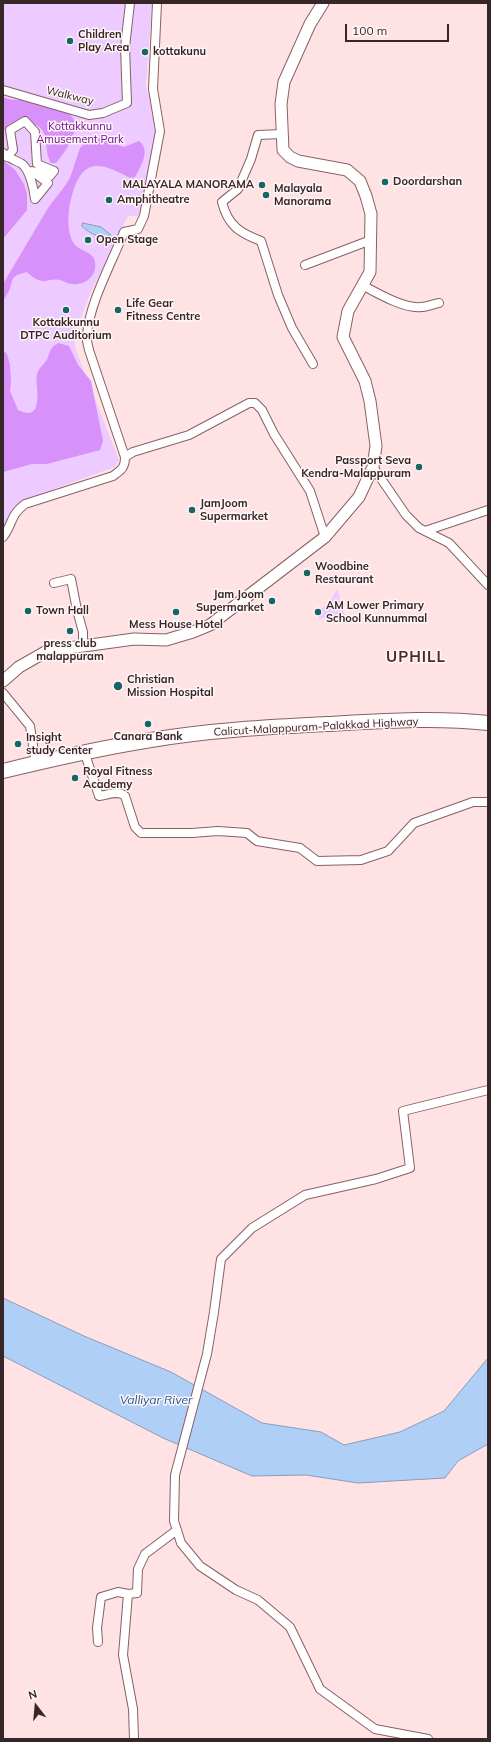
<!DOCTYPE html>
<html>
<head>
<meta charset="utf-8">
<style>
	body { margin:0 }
	#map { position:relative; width:491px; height:1742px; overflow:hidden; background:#ffe3e4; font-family:Mulish,sans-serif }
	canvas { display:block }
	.frame { position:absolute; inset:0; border:4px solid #372627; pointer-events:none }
	.north { position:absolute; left:16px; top:1686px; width:40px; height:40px; -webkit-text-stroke:3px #fff5f6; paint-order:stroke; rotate:344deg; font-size:11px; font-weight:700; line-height:16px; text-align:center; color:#372627 }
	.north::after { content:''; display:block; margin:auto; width:14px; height:18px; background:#372627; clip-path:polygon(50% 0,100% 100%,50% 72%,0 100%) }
	.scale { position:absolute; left:345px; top:24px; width:104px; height:18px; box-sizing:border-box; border:2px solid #372627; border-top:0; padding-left:5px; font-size:12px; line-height:14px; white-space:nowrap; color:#372627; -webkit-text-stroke:3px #fff5f6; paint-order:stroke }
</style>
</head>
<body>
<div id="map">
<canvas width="491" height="1742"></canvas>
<div class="frame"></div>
<div class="north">N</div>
<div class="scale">100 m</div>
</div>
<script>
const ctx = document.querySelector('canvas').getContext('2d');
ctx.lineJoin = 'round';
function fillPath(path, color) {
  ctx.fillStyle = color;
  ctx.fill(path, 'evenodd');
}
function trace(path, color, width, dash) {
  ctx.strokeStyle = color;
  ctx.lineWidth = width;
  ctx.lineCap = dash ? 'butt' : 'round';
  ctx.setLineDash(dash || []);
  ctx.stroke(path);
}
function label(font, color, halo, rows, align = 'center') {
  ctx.font = font + ' Mulish,sans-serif';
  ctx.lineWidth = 3;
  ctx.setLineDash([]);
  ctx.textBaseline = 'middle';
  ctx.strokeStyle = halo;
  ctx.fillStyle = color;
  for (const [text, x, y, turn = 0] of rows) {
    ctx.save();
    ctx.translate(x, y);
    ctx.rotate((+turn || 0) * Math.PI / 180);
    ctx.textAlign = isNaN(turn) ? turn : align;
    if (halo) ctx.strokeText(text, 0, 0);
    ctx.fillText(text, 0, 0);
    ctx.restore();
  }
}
const green = new Path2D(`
	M3,3H152L146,86L158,125L145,195L138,216H128L91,292L75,333V348L119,460L115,467L21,501L14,509L3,529Z
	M337,589L345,615L319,619L318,610L327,606Z`);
const forest = new Path2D(`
	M3,97C10,100 14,100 21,100C29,101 35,105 42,106C50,108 59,108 66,112C87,123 66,151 56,163H51C41,146 55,125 23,122C12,121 10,123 3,131Z
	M99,138L124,147L139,141C151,150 141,166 135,177L130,178C97,160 81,159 71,199C68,210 67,227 71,238C76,253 93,249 95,262C98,279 79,289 65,282C47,274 46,290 27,272L17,275L13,278L9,291L3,301V284L48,208L64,187L70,178L80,148L88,140Z
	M3,160L15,170L24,184L27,194V210L3,239Z
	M58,343L69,346L78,365L91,381L103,441L100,450L47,464H32L3,472V350L7,354L10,365L11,381L10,391L18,410C47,424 34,383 37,374C39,368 43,365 46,361C49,357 49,351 53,347C53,346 57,344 58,343Z`);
const water = new Path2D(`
	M83,223L101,227L111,235C100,239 90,234 82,226Z
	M3,1298L84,1336L171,1372L262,1423L321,1432L344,1445L400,1432L444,1411L488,1358V1444L458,1461L445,1478L358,1483L306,1475L252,1476L163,1438L3,1356Z`);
const street = new Path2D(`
	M3,90L89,115L103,113L127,103L125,47L130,3
	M282,134L258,135L251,159L238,189L222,202C228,226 240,233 261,241L278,295L292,328L313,364
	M3,153C9,159 16,160 22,164C30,170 34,190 35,199L48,183L32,171L50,176L54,171L37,164L35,132L25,121L10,130L13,150L7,157
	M305,265L371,240
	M362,285C377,293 404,309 421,307C427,307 433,304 439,303
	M125,457L89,350C88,345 86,340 87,335C89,304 112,262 124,232L138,229L144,216L160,131L153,89L157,3
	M373,467L406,515L419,528L449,543L488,585
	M425,531L488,510
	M3,537C13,524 10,515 25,504L113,476C121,470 125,468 125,457L133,452L189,435L249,403H255L262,410L274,434L310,491L325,537
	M54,583L71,579L77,610L83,632V645
	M3,693L30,726L36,764
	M84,751L99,796C108,795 118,790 125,796L135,827L141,833H192L218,831L247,833L257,841L300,848L317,861L361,860L388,851L414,823L473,802H488
	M98,1642L97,1628L101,1597L118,1592L128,1594
	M134,1739L133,1709L123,1655L128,1594L137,1593L138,1569L145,1554L177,1530
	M428,1739L375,1729L320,1689L290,1627L258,1600L236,1590L200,1566L181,1543L174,1521L175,1475L207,1354L214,1312L221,1259L252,1228L305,1195L376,1179L410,1168L403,1111L488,1090`);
const secondary = new Path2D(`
	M3,681L19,667L47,651L134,639L166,640L193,632L210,625L325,537L359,497L373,467L376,446L370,401L365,381L343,337L348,311L370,272L371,214L366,196L360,181L347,170L298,161L290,157L283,150L281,104L284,82L310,24L323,3`);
const highway = new Path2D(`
	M3,771C52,759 101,748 151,740C209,730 269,727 328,724C381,721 435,717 488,723`);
const markers = [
	[70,41,4,"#176565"],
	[145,52,4,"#176565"],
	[385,182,4,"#176565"],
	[262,185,4,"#176565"],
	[266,195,4,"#176565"],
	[109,200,4,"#176565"],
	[88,240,4,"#176565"],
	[66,310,4,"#176565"],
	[118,310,4,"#176565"],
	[419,467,4,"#176565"],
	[192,510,4,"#176565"],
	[307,573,4,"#176565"],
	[272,601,4,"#176565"],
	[28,611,4,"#176565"],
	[176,612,4,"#176565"],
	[318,612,4,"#176565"],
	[70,631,4,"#176565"],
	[118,686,5,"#176565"],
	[148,724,4,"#176565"],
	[18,744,4,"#176565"],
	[75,778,4,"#176565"]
];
const poiNames = [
	["Children",78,35],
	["Play Area",78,48],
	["kottakunu",153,52],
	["Doordarshan",393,182],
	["MALAYALA MANORAMA",254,185,"right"],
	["Malayala",274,189],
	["Manorama",274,202],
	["Amphitheatre",117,200],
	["Open Stage",96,240],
	["Life Gear",126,304],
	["Fitness Centre",126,317],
	["Kottakkunnu",66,323,"center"],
	["DTPC Auditorium",66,336,"center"],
	["Passport Seva",411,461,"right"],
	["Kendra-Malappuram",411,474,"right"],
	["JamJoom",200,504],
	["Supermarket",200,517],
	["Woodbine",315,567],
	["Restaurant",315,580],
	["Jam Joom",264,595,"right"],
	["Supermarket",264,608,"right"],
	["AM Lower Primary",326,606],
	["School Kunnummal",326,619],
	["Town Hall",36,611],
	["Mess House Hotel",176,625,"center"],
	["press club",70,644,"center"],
	["malappuram",70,657,"center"],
	["Christian",127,680],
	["Mission Hospital",127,693],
	["Canara Bank",148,737,"center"],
	["Insight",26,738],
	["study Center",26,751],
	["Royal Fitness",83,772],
	["Academy",83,785]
];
const streetNames = [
	["Walkway",70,96,14],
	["Calicut-Malappuram-Palakkad Highway",316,727,-3]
];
const parkNames = [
	["Kottakkunnu",80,127],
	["Amusement Park",80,140]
];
const waterNames = [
	["Valliyar River",156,1400]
];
const districtNames = [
	["UPHILL",416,657]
];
fillPath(green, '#edcaff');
fillPath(forest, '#d890fb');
fillPath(water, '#afcff7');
trace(water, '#8b9cb9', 1);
trace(street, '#886063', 10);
trace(secondary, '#886063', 13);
trace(highway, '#886063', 16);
trace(street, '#fff', 8);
trace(secondary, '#fff', 11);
trace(highway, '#fff', 14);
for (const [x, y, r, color] of markers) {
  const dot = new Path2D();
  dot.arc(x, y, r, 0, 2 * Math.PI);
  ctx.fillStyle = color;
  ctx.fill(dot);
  trace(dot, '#fff5f6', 1.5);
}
label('bold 11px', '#372627', '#fff5f6', poiNames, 'left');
label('11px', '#372627', '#fff5f6', streetNames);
label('11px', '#710f94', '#fff5f6', parkNames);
label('italic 12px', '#205796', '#fff5f6', waterNames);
ctx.letterSpacing = '1px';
label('bold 15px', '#4a282b', '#fff5f6', districtNames);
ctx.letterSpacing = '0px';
</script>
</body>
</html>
